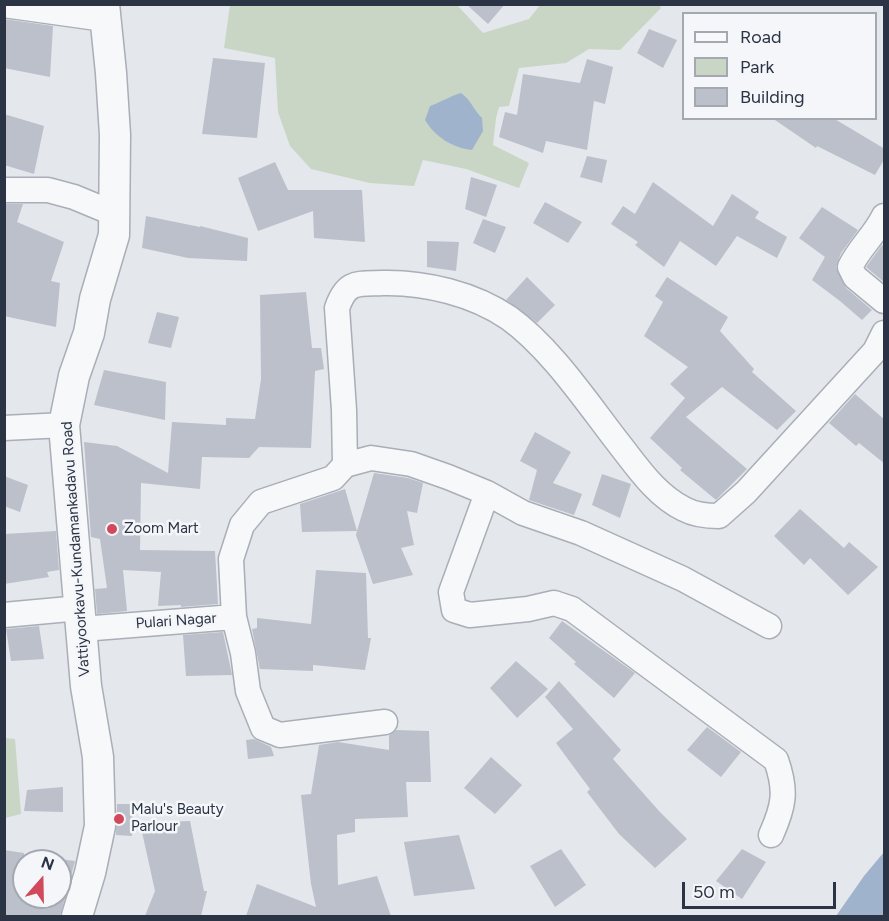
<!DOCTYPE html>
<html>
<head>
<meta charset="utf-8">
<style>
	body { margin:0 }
	#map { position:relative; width:889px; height:921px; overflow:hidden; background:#e4e7ec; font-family:Figtree,sans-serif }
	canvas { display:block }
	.frame { position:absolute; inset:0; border:6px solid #2b3445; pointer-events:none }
	.legend { position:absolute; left:682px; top:12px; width:195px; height:108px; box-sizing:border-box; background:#f4f6f9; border:2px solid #a4a8b1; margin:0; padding:8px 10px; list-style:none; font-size:18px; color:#2b3445 }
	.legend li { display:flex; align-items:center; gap:12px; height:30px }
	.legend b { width:30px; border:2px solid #a4a8b1 }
	.north { position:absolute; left:12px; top:849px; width:60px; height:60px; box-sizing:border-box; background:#f4f6f9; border:2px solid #a4a8b1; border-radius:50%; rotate:20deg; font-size:16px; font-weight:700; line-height:24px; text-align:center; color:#2b3445 }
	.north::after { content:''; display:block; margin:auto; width:21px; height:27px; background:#d1495b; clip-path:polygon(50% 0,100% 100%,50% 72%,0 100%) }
	.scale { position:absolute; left:682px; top:882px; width:154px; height:27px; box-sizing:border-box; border:3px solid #2b3445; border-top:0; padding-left:8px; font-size:18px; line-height:21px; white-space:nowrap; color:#2b3445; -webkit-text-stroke:4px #f4f6f9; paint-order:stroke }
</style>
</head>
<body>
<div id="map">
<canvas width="889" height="921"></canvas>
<div class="frame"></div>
<ul class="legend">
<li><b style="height:8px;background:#f7f8fa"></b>Road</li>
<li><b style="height:16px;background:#c9d6c5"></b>Park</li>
<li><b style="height:16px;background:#bbc0ca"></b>Building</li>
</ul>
<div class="north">N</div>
<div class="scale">50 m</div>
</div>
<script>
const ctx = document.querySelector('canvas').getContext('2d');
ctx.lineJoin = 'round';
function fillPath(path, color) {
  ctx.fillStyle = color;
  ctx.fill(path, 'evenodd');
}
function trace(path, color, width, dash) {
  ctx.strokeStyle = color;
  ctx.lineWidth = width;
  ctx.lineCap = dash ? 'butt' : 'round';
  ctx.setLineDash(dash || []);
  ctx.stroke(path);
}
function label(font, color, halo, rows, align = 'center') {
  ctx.font = font + ' Figtree,sans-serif';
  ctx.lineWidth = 5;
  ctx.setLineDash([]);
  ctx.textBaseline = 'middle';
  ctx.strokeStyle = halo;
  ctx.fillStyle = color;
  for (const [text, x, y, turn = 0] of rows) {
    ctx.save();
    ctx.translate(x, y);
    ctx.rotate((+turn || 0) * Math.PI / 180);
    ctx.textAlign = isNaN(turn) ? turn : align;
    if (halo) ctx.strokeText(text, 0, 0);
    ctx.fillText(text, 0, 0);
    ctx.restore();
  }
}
const green = new Path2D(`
	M658,4L661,8L620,50L589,49L566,63L519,68L509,106L499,107L496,118L493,145L529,163L519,188L466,169L423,160L414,186L370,183L311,169L290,146L278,112L275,58L224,48L230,5H457L483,33L529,19L540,5Z
	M5,738L15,739L21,814L5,818Z`);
const water = new Path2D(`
	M461,93C471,100 473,109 482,118L483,131L472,150C453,148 435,137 425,120L430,106C441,102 450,96 461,93Z
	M884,852V916H836L864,876Z`);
const building = new Path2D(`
	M466,4H505L488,24Z
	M4,19L53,26L50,77L4,68Z
	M649,29L677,40L663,68L637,53Z
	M213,58L265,63L257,138L202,134Z
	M587,59L613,67L605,104L594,101L587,150L546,141L543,153L499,137L505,112L517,115L523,74L580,83Z
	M4,114L44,126L34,174L4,165Z
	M772,118H833L885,149V158L875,175L817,146L816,148Z
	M587,156L607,160L602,183L580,177Z
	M275,162L288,190H362L365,242L314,238L313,211L258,231L238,178Z
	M471,177L497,185L486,217L465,209Z
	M653,182L713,226L732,194L759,212L755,218L787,237L777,258L737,236L716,266L680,241L664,267L635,245L638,242L611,224L623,206L635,214Z
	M545,202L582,222L568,243L533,223Z
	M4,204H23L17,222L64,242L51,281L60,283L56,327L4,316Z
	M822,207L858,230L841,253L836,267L846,288L872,310L862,320L840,301L812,280L825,257L799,238Z
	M146,216L200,227V226L248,238L247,261L188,258L142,248Z
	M483,219L506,227L495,253L473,243Z
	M427,241L459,242L456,271L427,267Z
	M882,245L885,247V283L866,267Z
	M527,277L555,305L537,323L506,300Z
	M667,277L728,317L720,331L754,369L752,372L796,411L777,430L722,387L686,417L747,469L716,500L680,470L682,468L650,438L685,398L670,384L688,367L644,336L663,302L655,296Z
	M306,292L312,348H321L324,369L315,371L311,448L259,447L249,458L202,457L200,489L141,483L140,550L215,551L218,604L181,607V605L158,606L161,572L123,570L127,611L97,614L95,589L107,588L100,539L91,537L84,442L117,446L168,473L172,422L226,425V418L255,419L261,379L260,295Z
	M157,312L179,317L171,348L148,343Z
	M104,370L166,382L165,420L94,405Z
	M855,394L885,420V464L859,443L856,446L829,423Z
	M535,432L571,452L553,483L582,494L574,515L529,500L537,470L520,461Z
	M374,473L408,478L423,483L417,513L407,511L414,545L401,548L413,575L373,584L356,535L357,531L302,532L300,504L345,489L357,531Z
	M602,474L631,484L620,518L592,505Z
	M4,476L28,485L20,512L4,506Z
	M800,509L844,548L849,542L878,567L848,595L810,558L804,565L774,536Z
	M56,531L59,570L47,572L49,577L4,584V534Z
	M316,570L366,573L368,638H371L365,670L313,665V671L260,669L252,629L257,628V618L311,624Z
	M562,621L635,673L614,698L574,664L576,662L549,638Z
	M39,626L44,659L11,661L6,629Z
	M223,632L232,675L186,676L183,635Z
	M516,661L548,689L517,718L490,688Z
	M559,681L621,750L613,759L659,811L687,839L655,868L619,834L587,792L590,789L556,743L573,729L545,697Z
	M707,727L741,752L721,777L687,750Z
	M396,730L429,731L431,782H406L408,817L355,819V832L337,835L338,885L377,876L391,916H246L257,884L316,907L311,884L301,795L311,794L319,745L338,742L389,750V735Z
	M254,739L271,747L274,756L248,759L246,740Z
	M491,757L522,785L495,814L464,788Z
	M63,787V812L24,811L27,790Z
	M117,804H133L132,836L116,835Z
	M190,821L204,891H207L201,916H145L155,891L140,823Z
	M459,835L475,889L414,896L404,842Z
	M561,849L586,885L555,907L530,866Z
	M742,849L766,862L742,899L716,881Z
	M4,850L24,853V897H60V859L75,861L60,916H4Z`);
const minor = new Path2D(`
	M4,5L104,19
	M4,190H48L74,197L115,214
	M884,216C875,235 859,248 850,267L855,277L884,301
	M4,428L64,425
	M345,465L344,410L337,308C347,280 357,284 383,283C425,282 474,294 509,318C551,348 588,404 620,445C638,468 656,495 684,509C695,515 706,516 719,516L746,492L875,351L884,333
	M345,465L371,458L411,464L448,477L487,493L523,513L581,533L683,579L769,626
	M487,493L451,592L454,610L470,615L528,609L554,603L572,609L776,760C787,791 784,806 771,835
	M4,615L80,608
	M234,617L243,653L248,691L263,728L280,735L385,722
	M82,629L234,617L231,559L242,525L261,502L333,478L345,465`);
const tertiary = new Path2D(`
	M77,916L90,873L100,826L98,757L86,686L64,425L74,376L89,333L95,299L114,235L115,135L111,73L104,4`);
const markers = [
	[112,529,6,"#d1495b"],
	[119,819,6,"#d1495b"]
];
const poiNames = [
	["Zoom Mart",124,529],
	["Malu's Beauty",131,810],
	["Parlour",131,827]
];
const streetNames = [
	["Vattiyoorkavu-Kundamankadavu Road",76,549,-94],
	["Pulari Nagar",176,621,-4]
];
fillPath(green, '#c9d6c5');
fillPath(water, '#9fb4cc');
fillPath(building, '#bbc0ca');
trace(minor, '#a9aeb7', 27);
trace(tertiary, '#a9aeb7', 33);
trace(minor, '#f7f8fa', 24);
trace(tertiary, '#f7f8fa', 30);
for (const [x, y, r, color] of markers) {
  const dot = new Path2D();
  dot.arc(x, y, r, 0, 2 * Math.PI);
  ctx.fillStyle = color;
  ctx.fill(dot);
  trace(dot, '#f4f6f9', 2);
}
label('15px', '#2b3445', '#f4f6f9', poiNames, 'left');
label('15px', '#2b3445', '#f4f6f9', streetNames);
</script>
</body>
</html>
